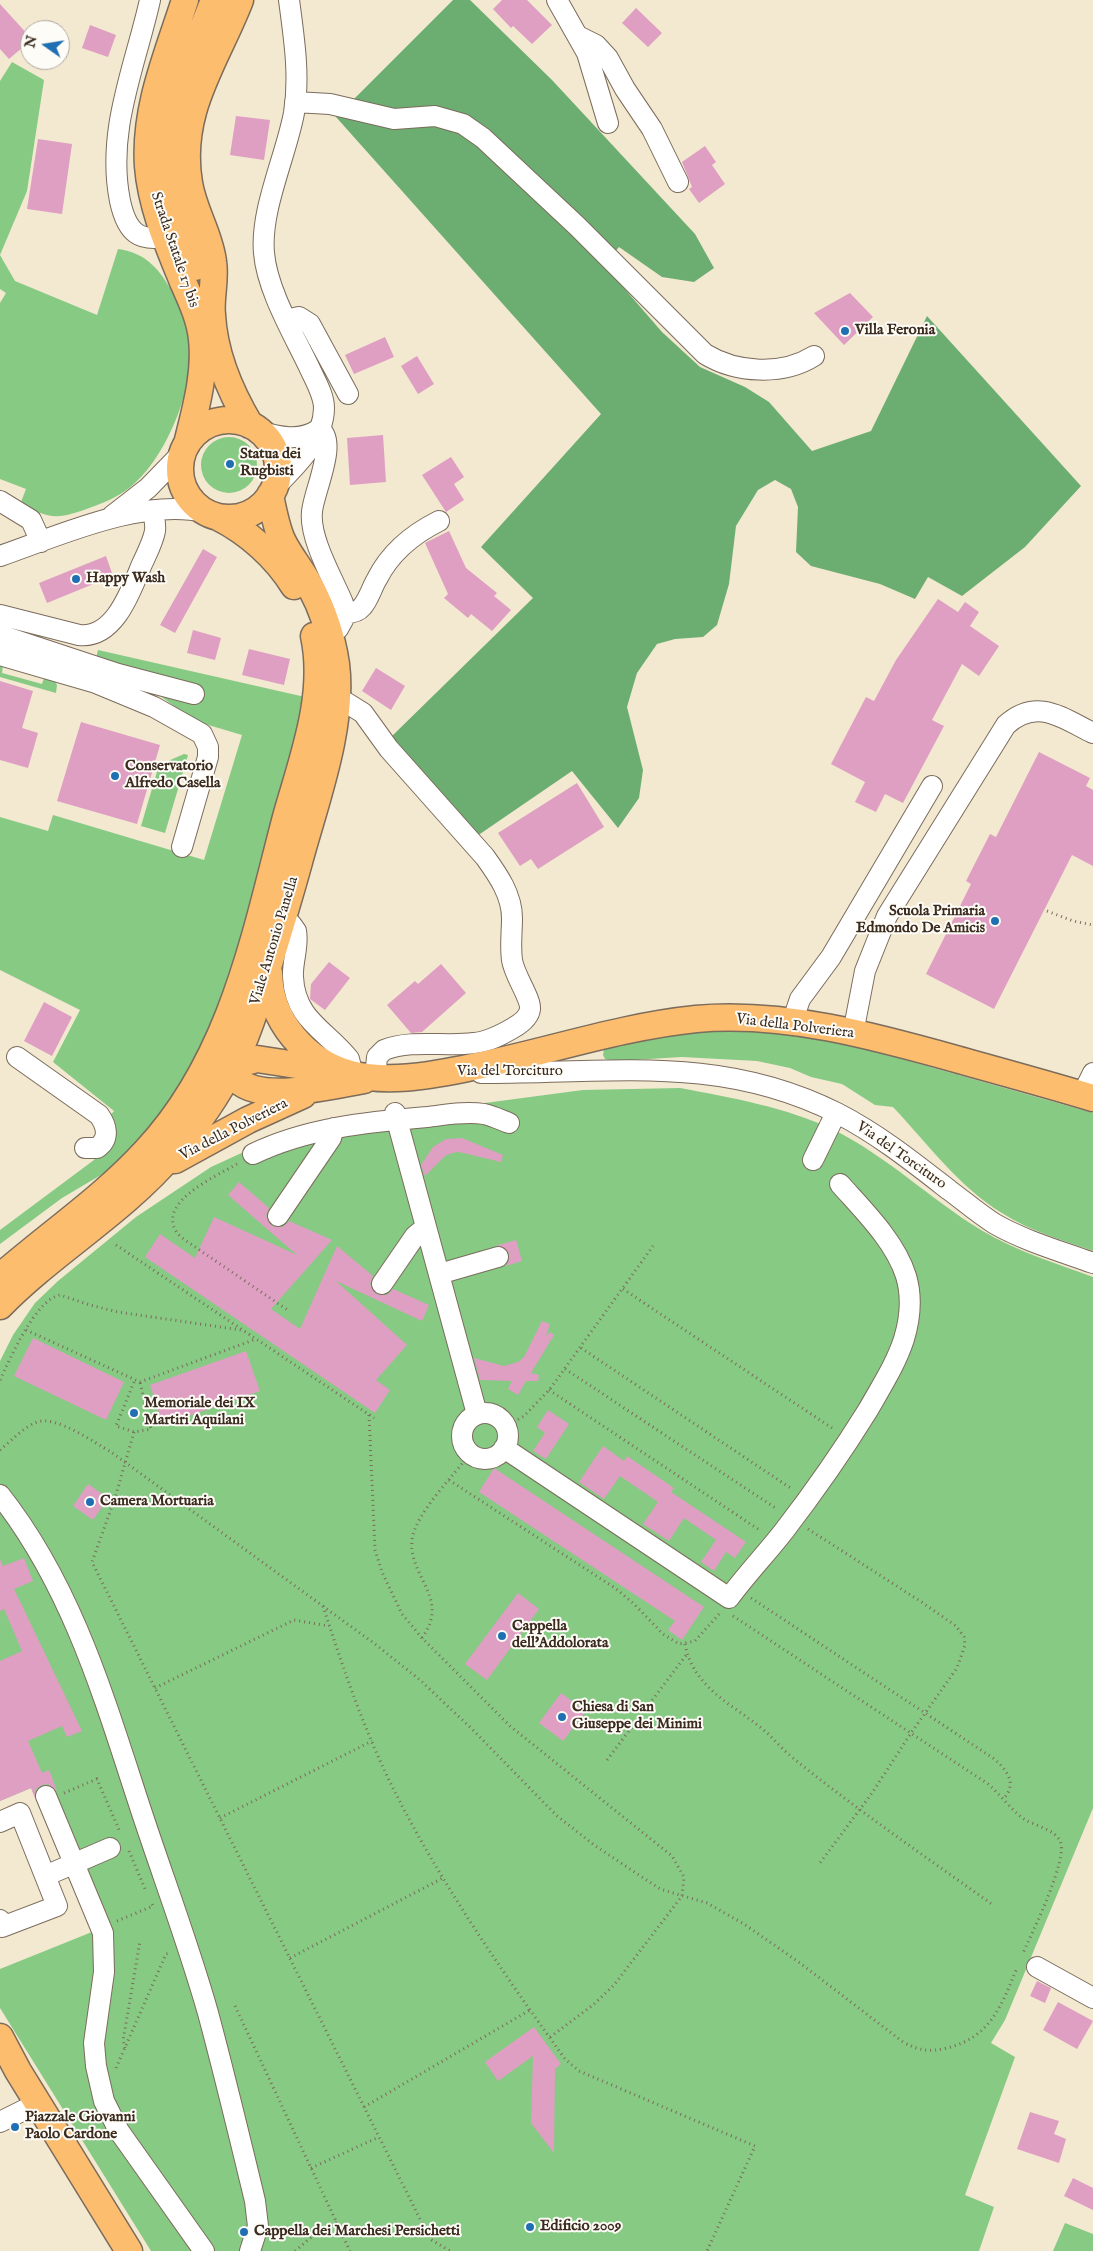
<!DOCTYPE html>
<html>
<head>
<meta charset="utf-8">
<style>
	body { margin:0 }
	#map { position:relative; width:1093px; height:2251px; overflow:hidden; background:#f3e8d0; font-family:"IM FELL English",serif }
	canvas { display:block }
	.north { position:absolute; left:20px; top:20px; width:50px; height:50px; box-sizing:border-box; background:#fdfcf7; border:1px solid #afa8a0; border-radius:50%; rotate:283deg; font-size:14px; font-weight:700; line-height:20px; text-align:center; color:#3b2a1e }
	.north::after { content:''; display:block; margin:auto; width:18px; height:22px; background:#1f6fb2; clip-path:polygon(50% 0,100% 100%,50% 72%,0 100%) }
</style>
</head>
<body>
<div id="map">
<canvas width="1093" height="2251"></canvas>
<div class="north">N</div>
</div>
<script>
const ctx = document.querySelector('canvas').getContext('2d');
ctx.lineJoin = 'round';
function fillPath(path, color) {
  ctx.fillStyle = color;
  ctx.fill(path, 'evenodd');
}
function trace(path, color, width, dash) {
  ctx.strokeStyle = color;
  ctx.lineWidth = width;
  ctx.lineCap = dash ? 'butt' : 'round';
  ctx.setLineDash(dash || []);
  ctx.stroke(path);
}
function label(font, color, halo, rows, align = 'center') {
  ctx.font = font + ' "IM FELL English",serif';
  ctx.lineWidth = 4;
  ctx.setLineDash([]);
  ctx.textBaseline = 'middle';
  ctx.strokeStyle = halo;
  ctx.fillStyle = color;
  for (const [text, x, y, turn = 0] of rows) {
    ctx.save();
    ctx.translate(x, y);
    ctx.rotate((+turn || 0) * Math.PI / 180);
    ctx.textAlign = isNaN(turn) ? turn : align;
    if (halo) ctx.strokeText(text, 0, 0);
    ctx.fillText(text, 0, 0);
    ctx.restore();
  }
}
const green = new Path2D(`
	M12,62L44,80L27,191L0,255L15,281L97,315L118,249C143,252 158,267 170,288C178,303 187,321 190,337C196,383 169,452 135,483C122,495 108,501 92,507C62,518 49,522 21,502L26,489L0,479V303L6,293L0,289V81Z
	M201 465a28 28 0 1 1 56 0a28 28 0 1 1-56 0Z
	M98,650L305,697L303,712L225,1002L167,1113L111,1169L62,1198L0,1244V1230L94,1160C100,1153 99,1140 95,1132L114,1111L53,1062L80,1010L0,970V817L48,831L53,815L204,860L242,735L195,721L145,685L93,670Z
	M0,664L3,665L2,673L42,684L44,678L55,681L57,685L56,693L0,677Z
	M184,754L188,755L165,833L141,826L159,765Z
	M720,1030L766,1032L849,1044L1093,1113V1251C1063,1240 1029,1231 1002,1213C959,1187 927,1143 893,1107L875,1105L842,1084L811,1077L790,1068L757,1061L682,1057L615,1061L605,1059L603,1055L604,1049L609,1046L673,1034Z
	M680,1088C732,1098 786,1107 834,1130C888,1157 930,1199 981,1230C1016,1251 1055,1263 1093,1277V1808L1005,2020L991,2043L1015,2057L965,2195L994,2207L979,2251H151L0,2008V1969L92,1932L31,1788L0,1801V1361L13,1335L35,1303L58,1281L136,1217L211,1167L296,1128L583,1090Z
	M1065,2223L1093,2234V2251H1053Z`);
const forest = new Path2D(`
	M453,0H470L552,80L695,234L714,268L694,282L662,277L619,247L604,265L662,332L700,367L745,387L769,402L812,451L871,431L927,316L1081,486L1025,547L962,596L928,577L915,599L880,584L811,566L796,552L798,507L791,489L775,480L758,490L736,526L729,584L717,625L703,637L675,639L657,644L637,673L627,707L643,770L639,798L618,828L572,771L477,836L389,739L533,598L481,547L601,414L336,117Z`);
const building = new Path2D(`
	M502,0H527L552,25L532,44L513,26L511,28L493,9Z
	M0,4L30,37V41L9,59L0,49Z
	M636,8L662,33L648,47L622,23Z
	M90,25L116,35L108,57L82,48Z
	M236,116L270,120L264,160L230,155Z
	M38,139L72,144L62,214L27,209Z
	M705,146L716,162L712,165L725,184L699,203L689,189L692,187L682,162Z
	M850,293L873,317L844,345L814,313Z
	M385,337L394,357L354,374L345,355Z
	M417,356L434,384L418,394L401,366Z
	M383,435L386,482L350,485L347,438Z
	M451,457L464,477L454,484L464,500L446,512L422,475Z
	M449,531L466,568L497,593L494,596L511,610L492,631L471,614L468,618L444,598L448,594L425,543Z
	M203,549L217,557L175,633L160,625Z
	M106,556L113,576L47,603L39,583Z
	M938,599L958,612L965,602L979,612L970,626L999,646L979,676L962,664L932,720L944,726L903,803L885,794L876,812L855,802L865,782L831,764L866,697L874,701L896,660Z
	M193,630L221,638L215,660L187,653Z
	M249,649L290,659L284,685L242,675Z
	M376,668L405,686L391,710L362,691Z
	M0,681L33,691L22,728L38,733L28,768L0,760Z
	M81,722L160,745L137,824L57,801Z
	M1039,752L1090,778L1086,786L1093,790V866L1072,855L994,1009L926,974L971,884L966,881L990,834L996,837Z
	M577,783L604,827L538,869L531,859L520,866L498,833Z
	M329,962L350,978L325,1010L310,999L311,984Z
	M441,964L466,993L422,1032L411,1033L387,1005L415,981L418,984Z
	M44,1002L72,1017L52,1056L24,1041Z
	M462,1138L503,1155L501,1162L459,1152L452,1153L445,1156L425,1176L421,1165L433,1147L446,1139Z
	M239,1182L269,1208L266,1216L272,1226L283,1227L289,1221L332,1240L271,1309L300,1329L337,1246L373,1276L370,1284L376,1294L387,1295L393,1289L429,1305L422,1321L336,1281L407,1345L376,1380L390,1390L375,1413L145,1257L160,1234L195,1258L214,1217L297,1255L228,1195Z
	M516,1240L522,1261L506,1266L509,1260V1253L501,1246H495Z
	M542,1321L550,1324L546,1336L550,1332L554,1335L531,1373L539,1375L538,1381H526L518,1395L508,1389L512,1381L480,1380L474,1358L504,1366L518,1362L524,1357Z
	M33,1338L124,1382L106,1420L14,1376Z
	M246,1351L260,1391L163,1425L150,1385Z
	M548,1410L569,1424L546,1459L533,1451L545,1433L537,1427Z
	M603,1446L624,1461L627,1456L674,1488L671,1492L746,1542L735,1558L726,1552L714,1571L701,1562L716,1540L684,1518L669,1541L643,1524L658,1502L620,1476L604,1499L579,1482Z
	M494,1468L704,1607L682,1640L668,1630L675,1621L479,1492Z
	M88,1484L108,1498L93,1520L73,1506Z
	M24,1558L33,1581L14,1589L82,1731L67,1737L62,1726L28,1741L42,1773L49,1770L57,1791L48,1784L42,1785L36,1789L35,1798L31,1788L0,1801V1661L22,1651L4,1609L0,1611V1559L3,1566Z
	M518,1593L539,1609L487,1680L465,1664Z
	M561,1693L586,1711L563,1741L539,1723Z
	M1037,1981L1051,1988L1045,2003L1030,1996Z
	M1058,2002L1093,2021L1077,2049L1043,2030Z
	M534,2027L561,2064L555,2069L554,2153L531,2123L533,2056L498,2081L485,2062Z
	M1030,2112L1059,2121L1054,2134L1066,2139L1059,2163L1017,2149Z
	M1073,2178L1093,2188V2210L1064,2196Z`);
const path = new Path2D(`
	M1047,911L1073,921L1093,925
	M237,1164C215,1177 148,1206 182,1238L289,1311
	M116,1245L374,1418
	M623,1289L835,1430
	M26,1330L140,1382L256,1339
	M581,1348L792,1489
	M565,1369L777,1509
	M0,1380C10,1359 35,1300 60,1295L90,1305L118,1312L241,1330
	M134,1382L116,1426L134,1432L151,1429L140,1382
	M549,1390L761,1531
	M369,1415L375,1550L382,1572L402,1614L422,1638L510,1726L672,1856L684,1877L682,1896L614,1985L593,2005L549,2038
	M505,1427L524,1416L550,1389L653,1246
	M134,1432L115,1498L92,1562L430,2239L450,2251
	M0,1450C11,1441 24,1427 37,1422C56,1415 95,1443 111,1452L375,1644L420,1680L472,1729L556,1815L594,1845L660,1889L707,1903L744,1924L800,1963L903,2042C919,2051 930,2052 947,2048C991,2037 1001,2006 1017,1968
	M449,1480L615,1588L633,1603L663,1634L679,1644L695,1641L719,1614
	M808,1529L920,1601L956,1626L964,1637L965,1645L957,1668L911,1733L872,1793L820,1863
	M751,1598L993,1758C1006,1769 1018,1783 1004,1798
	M323,1606C342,1665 362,1724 389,1780C437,1878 501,1970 565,2059L579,2071L755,2146L707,2251
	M733,1616L988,1784C1001,1795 1011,1810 1024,1819C1035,1826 1054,1829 1060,1841C1069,1858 1032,1933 1023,1953
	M422,1638C451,1598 408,1577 412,1540C415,1514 454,1475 470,1454
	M685,1644C694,1690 735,1705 766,1732C775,1740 783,1750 793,1758C857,1810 926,1857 993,1905
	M155,1688L294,1620L329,1626
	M607,1760L687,1654
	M64,1793L97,1779L120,1832
	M220,1818L372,1741
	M129,1851L145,1889
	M117,1921L153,1906L152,1904
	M290,1958L443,1878
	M235,2006L350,2251
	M125,2048L123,2041L140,1941
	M116,2068L166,1954L170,1953
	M364,2107L530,2010
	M311,2168L379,2137
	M295,2251L315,2234L337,2222`);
const minor = new Path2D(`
	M150,0C135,67 106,131 120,201C127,233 139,243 170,236L178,240
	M557,0L587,53L608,123
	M580,37L596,45L608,58L625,89L652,129L678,182
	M295,102L330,104L394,119L435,116L463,124L483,138L577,226L705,354C736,373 782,376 814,356
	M287,320L299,317L310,324L348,394
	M259,431C278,437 301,442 319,429
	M273,489C294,468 324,440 324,408C324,395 315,380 310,369C294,335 267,290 264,253C260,210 286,156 294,113C300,75 294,38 289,0
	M0,501L31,520L41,542
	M112,516L148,488L183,452
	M0,556C61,535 140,498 205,512
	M345,613C351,613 358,612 362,607C369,599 372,587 377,579C390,553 413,534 439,521
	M0,615L79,635C115,639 131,590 142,564C147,553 153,542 155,531C156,524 154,518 153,511
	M0,635L118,674L194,694
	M317,637L338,629L343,620V603C333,579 309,538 312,512C313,493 339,441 319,429
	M0,655L96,683L154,707L202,734L208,747V757L182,847
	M324,701L347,703L363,713L389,749L485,857C498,875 512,895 512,918C512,932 510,946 512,960C514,975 531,998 530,1009C529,1018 520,1024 513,1028C501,1035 488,1042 474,1043C445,1047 412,1039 384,1050L377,1057L375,1078
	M270,917L291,924L296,931C299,946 292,962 293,977C295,1020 326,1030 349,1059L351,1067L350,1074
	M792,1023L800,999L831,957L932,786
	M853,1033L865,971L887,916L1006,725C1037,697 1062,718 1093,733
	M17,1057L99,1115C107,1126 110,1139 97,1148H85
	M481,1073C608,1074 718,1053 837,1113C878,1134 913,1162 949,1190C964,1201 979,1214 995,1224C1025,1241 1060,1251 1093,1263
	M1082,1095L1093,1073
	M395,1113L477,1414
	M253,1154C307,1128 367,1122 427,1117C445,1115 465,1111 484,1114C493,1116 501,1120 509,1123
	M813,1160L836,1113
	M278,1216L331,1138L334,1128
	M439,1274L498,1257
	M382,1284L415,1236L426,1227
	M462 1436a23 23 0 1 1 46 0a23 23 0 1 1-46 0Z
	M504,1448L729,1598C746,1575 766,1554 784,1531C814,1492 842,1452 868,1410C881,1387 896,1364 904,1339C910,1319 912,1296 906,1276C895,1241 863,1210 840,1184
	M0,1495C71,1585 103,1694 138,1801C161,1872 188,1942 208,2013C225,2076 240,2139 255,2201L258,2226L250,2251
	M46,1796L103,1933L104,1972L94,2043L96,2066L104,2101L119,2131L204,2251
	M0,1822L20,1813L57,1906L2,1927L0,1920
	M45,1876L110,1848
	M1037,1967L1093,1998
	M0,2122L38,2103`);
const major = new Path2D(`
	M185,0C168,53 144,108 148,166C151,206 168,245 183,282C191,300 200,319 202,339C206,374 195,411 187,444
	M240,0C216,62 177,111 189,183C193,210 210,235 213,262C216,280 210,298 212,315C214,353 231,393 250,425
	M195,267C186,242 176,216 172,190C160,121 190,63 214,0
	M180 469a49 49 0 1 1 98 0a49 49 0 1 1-98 0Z
	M218,517C248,532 276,557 294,586
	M269,973C270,1020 305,1062 351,1074C387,1083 427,1076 463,1069C541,1054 617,1027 696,1019C786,1011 877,1037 963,1061C1006,1073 1050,1085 1093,1098
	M230,1053C231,1060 230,1070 234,1076C255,1106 335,1085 364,1080
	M222,1073L242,1063L257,1059L329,1070
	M175,1160L248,1120L303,1095
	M0,1277C48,1235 103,1198 146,1151C232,1059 255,935 286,817C302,760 327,696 314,636
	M0,1306C54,1251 123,1212 173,1153C195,1127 216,1099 231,1068C246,1040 255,1010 264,980C276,941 288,902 299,862C315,802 344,727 336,664C332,637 322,608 309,584C301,569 289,555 282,540C276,526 273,510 270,495
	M0,2037L18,2071L129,2251`);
const markers = [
	[845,331,5,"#1f6fb2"],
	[230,464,5,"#1f6fb2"],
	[76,579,5,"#1f6fb2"],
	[115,776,5,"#1f6fb2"],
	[995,921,5,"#1f6fb2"],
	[134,1413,5,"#1f6fb2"],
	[90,1502,5,"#1f6fb2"],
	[502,1636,5,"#1f6fb2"],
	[562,1717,5,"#1f6fb2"],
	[15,2127,5,"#1f6fb2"],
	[530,2227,5,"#1f6fb2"],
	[244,2232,5,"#1f6fb2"]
];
const streetNames = [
	["Strada Statale 17 bis",174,250,71],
	["Viale Antonio Panella",275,941,-73],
	["Via della Polveriera",795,1027,7],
	["Via del Torcituro",510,1072],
	["Via della Polveriera",234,1130,-27],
	["Via del Torcituro",901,1156,35]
];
const poiNames = [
	["Villa Feronia",855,331],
	["Statua dei",240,455],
	["Rugbisti",240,472],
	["Happy Wash",86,579],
	["Conservatorio",125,767],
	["Alfredo Casella",125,784],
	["Scuola Primaria",985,912,"right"],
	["Edmondo De Amicis",985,929,"right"],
	["Memoriale dei IX",144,1404],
	["Martiri Aquilani",144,1421],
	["Camera Mortuaria",100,1502],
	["Cappella",512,1627],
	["dell'Addolorata",512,1644],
	["Chiesa di San",572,1708],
	["Giuseppe dei Minimi",572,1725],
	["Piazzale Giovanni",25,2118],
	["Paolo Cardone",25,2135],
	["Edificio 2009",540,2227],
	["Cappella dei Marchesi Persichetti",254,2232]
];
fillPath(green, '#86ca84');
fillPath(forest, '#6cae72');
fillPath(building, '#df9fc3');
trace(minor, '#7b6c5c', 22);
trace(major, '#7b6c5c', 29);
trace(path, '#7b6c5c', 3, [1, 4]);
trace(minor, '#fff', 20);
trace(major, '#fcbd6f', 26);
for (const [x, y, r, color] of markers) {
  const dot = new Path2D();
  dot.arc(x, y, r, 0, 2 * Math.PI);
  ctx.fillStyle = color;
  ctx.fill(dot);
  trace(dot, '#fdfcf7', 2);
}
label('15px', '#3b2a1e', '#fdfcf7', streetNames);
label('bold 15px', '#3b2a1e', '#fdfcf7', poiNames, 'left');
</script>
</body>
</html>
